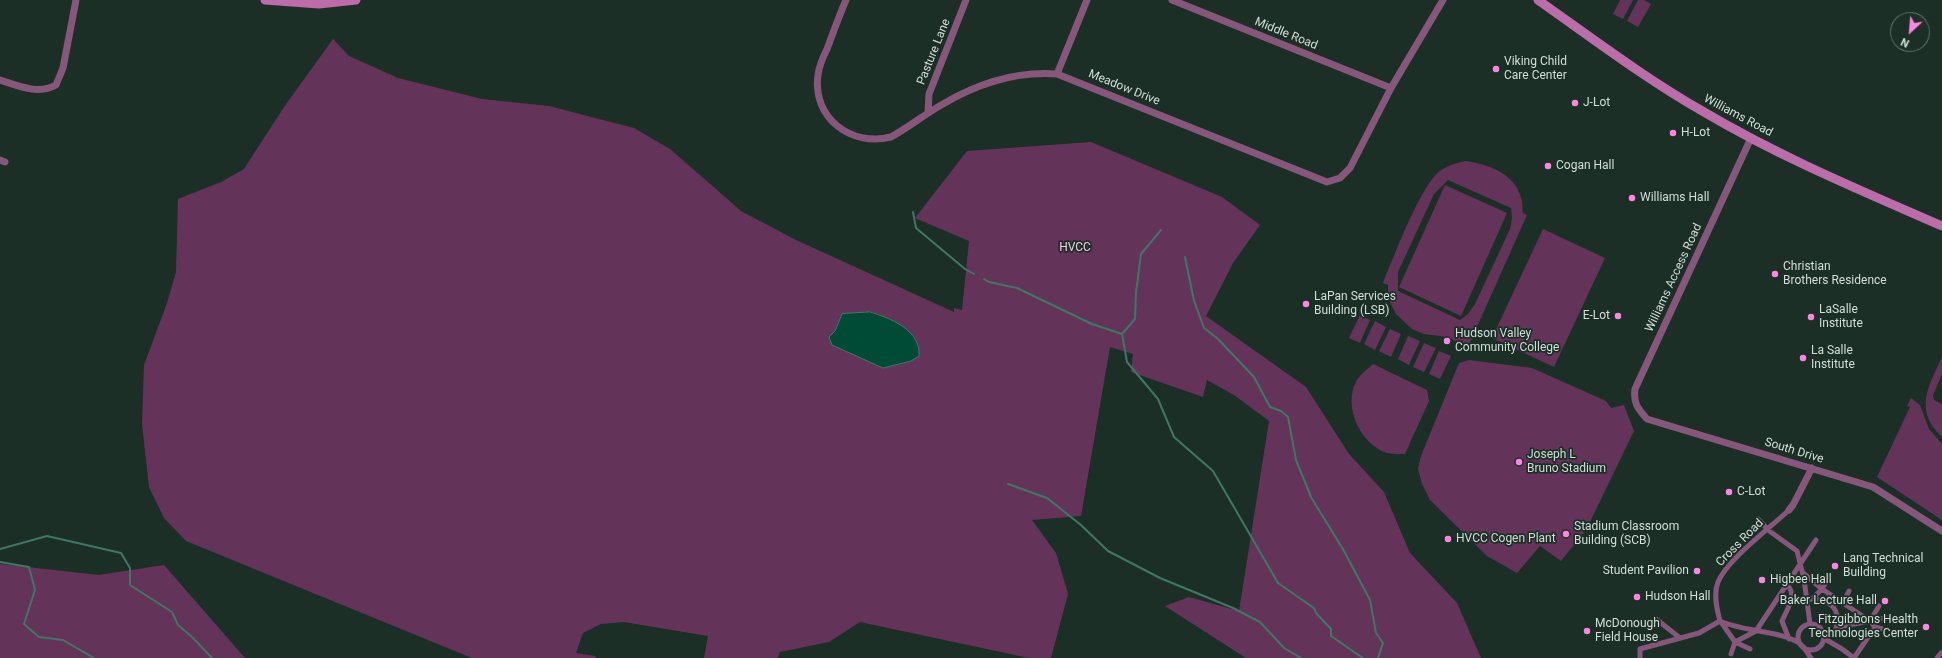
<!DOCTYPE html>
<html>
<head>
<meta charset="utf-8">
<style>
	body { margin:0 }
	#map { position:relative; width:1942px; height:658px; overflow:hidden; background:#1c2f27; font-family:Roboto,sans-serif }
	canvas { display:block }
	.north { position:absolute; left:1890px; top:12px; width:40px; height:40px; box-sizing:border-box; background:#1c2f27; border:1px solid #65756e; border-radius:50%; rotate:206deg; font-size:11px; font-weight:700; line-height:16px; text-align:center; color:#d2ded8 }
	.north::after { content:''; display:block; margin:auto; width:14px; height:18px; background:#fd86e2; clip-path:polygon(50% 0,100% 100%,50% 72%,0 100%) }
</style>
</head>
<body>
<div id="map">
<canvas width="1942" height="658"></canvas>
<div class="north">N</div>
</div>
<script>
const ctx = document.querySelector('canvas').getContext('2d');
ctx.lineJoin = 'round';
function fillPath(path, color) {
  ctx.fillStyle = color;
  ctx.fill(path, 'evenodd');
}
function trace(path, color, width, dash) {
  ctx.strokeStyle = color;
  ctx.lineWidth = width;
  ctx.lineCap = dash ? 'butt' : 'round';
  ctx.setLineDash(dash || []);
  ctx.stroke(path);
}
function label(font, color, halo, rows, align = 'center') {
  ctx.font = font + ' Roboto,sans-serif';
  ctx.lineWidth = 3.5;
  ctx.setLineDash([]);
  ctx.textBaseline = 'middle';
  ctx.strokeStyle = halo;
  ctx.fillStyle = color;
  for (const [text, x, y, turn = 0] of rows) {
    ctx.save();
    ctx.translate(x, y);
    ctx.rotate((+turn || 0) * Math.PI / 180);
    ctx.textAlign = isNaN(turn) ? turn : align;
    if (halo) ctx.strokeText(text, 0, 0);
    ctx.fillText(text, 0, 0);
    ctx.restore();
  }
}
const green = new Path2D(`
	M1620,0H1633L1623,19L1613,14Z
	M1638,0H1644L1651,4L1638,27L1627,21Z
	M333,39L349,56L398,78L482,99L549,106L634,128L670,149L741,211L796,240L954,312V308L962,310L969,241L915,218L967,151L1091,142L1222,197L1260,225L1233,263L1206,316L1306,387L1349,454L1384,492L1410,553L1457,603L1481,658H1246L1165,606L1189,597L1239,611L1269,421L1234,395L1207,380L1203,397L1131,372L1133,354L1110,347L1081,516L1032,520L1056,553L1068,594L1051,658H1029L860,622L829,642L780,652L778,658H704L708,636L624,622L601,624L583,633L576,653L595,656L596,658H472L186,541L164,518L149,487L142,424L144,365L167,303L176,272L178,199L221,182L244,169L284,107Z
	M1466,161C1487,164 1515,173 1521,198C1523,202 1522,208 1523,213L1527,215L1468,347L1447,337L1424,334L1412,329L1396,314L1388,298V285L1383,283C1394,257 1420,186 1440,171C1448,165 1457,163 1466,161ZM1448,180L1511,208L1512,218L1510,229L1475,304L1468,314L1460,320L1398,291V272L1434,194Z
	M1445,185L1507,213L1461,316L1399,287Z
	M1543,229L1605,258L1554,367L1492,338Z
	M1360,315L1370,320L1360,343L1349,338Z
	M1375,321L1386,327L1375,350L1364,344Z
	M1390,329L1401,334L1391,357L1379,351Z
	M1408,336L1420,341L1409,365L1398,359Z
	M1424,343L1436,348L1424,372L1413,367Z
	M1439,351L1451,356L1440,379L1429,374Z
	M1942,357V374L1933,395L1934,400L1942,404V437C1913,411 1929,385 1942,357Z
	M1469,360L1532,368L1606,401L1611,408L1624,405L1634,431L1586,530L1561,561L1540,546L1517,573L1487,556L1430,500L1422,484L1418,469L1421,456L1459,363Z
	M1373,364L1427,390L1429,401L1405,454C1399,454 1392,454 1387,453C1360,444 1343,406 1356,382C1359,375 1368,369 1373,364Z
	M1911,398L1920,405L1929,429L1942,444V520L1877,477L1910,407L1907,406Z
	M0,564L99,575L164,565L245,658H0Z`);
const water = new Path2D(`
	M870,312C890,318 921,330 919,356L911,361L883,368L832,345L829,337L835,331L842,314Z`);
const stream = new Path2D(`
	M913,212L916,228L965,269L974,274
	M1185,257L1194,301L1204,328L1218,339L1254,377L1270,407L1281,411L1288,417L1296,460L1311,497L1344,551L1370,600L1376,633L1383,643L1378,658
	M984,279L989,282L1017,288L1092,324L1122,334L1127,362L1158,399L1174,437L1213,471L1278,583L1314,608L1316,613L1331,629V636L1363,658
	M1122,334L1135,319L1136,293L1141,254L1161,230
	M1008,484L1047,498L1081,525L1108,551L1160,578L1233,608L1260,622L1284,648L1301,658
	M0,549L47,536L121,553L130,568V585L172,612L178,625L192,637L212,658
	M0,562L29,567L35,590L24,624L39,637L63,640L94,658`);
const pedestrian = new Path2D(`
	M1758,519L1768,530L1797,551L1804,579L1810,624
	M1803,573L1822,589L1870,621L1884,618H1895
	M1787,585C1798,595 1786,611 1782,621L1789,639
	M1813,598L1822,589L1829,577
	M1805,599C1826,598 1842,605 1836,629
	M1843,603L1849,591
	M1656,619L1680,638
	M1720,621C1743,632 1779,630 1799,643C1804,646 1808,654 1811,658
	M1870,621L1875,627L1882,629
	M1721,622L1735,642L1750,649
	M1798 637a13 13 0 1 1 26 0a13 13 0 1 1-26 0Z
	M1731,654L1735,642L1756,631L1816,540
	M1640,658V649L1699,633L1720,621C1717,610 1713,594 1718,582C1727,560 1770,528 1789,510
	M1854,658L1842,649L1825,639L1839,627L1870,621L1879,606
	M1854,658L1875,627
	M1937,658L1941,653`);
const minor = new Path2D(`
	M846,0C839,16 833,33 827,49C823,57 819,66 818,75C812,118 851,147 891,137C909,127 925,114 943,104C977,84 1017,71 1057,74L1327,182L1340,178L1350,168L1391,88L1443,0
	M1172,0L1391,88
	M1057,74L1087,0
	M0,80C19,86 38,95 56,85L63,68L76,0
	M928,113L929,94L966,0
	M1751,138L1635,389C1633,403 1638,409 1647,419L1873,487L1942,531
	M0,160L5,162
	M1789,510L1793,505L1812,468`);
const secondary = new Path2D(`
	M265,0L319,4L356,0
	M1538,0C1592,38 1646,79 1704,112C1780,157 1862,191 1942,226`);
const markers = [
	[1496,69,4,"#fd86e2"],
	[1575,103,4,"#fd86e2"],
	[1673,133,4,"#fd86e2"],
	[1548,166,4,"#fd86e2"],
	[1632,198,4,"#fd86e2"],
	[1775,274,4,"#fd86e2"],
	[1306,304,4,"#fd86e2"],
	[1618,316,4,"#fd86e2"],
	[1811,317,4,"#fd86e2"],
	[1447,341,4,"#fd86e2"],
	[1803,358,4,"#fd86e2"],
	[1519,462,4,"#fd86e2"],
	[1729,492,4,"#fd86e2"],
	[1566,534,4,"#fd86e2"],
	[1448,539,4,"#fd86e2"],
	[1835,566,4,"#fd86e2"],
	[1697,571,4,"#fd86e2"],
	[1762,580,4,"#fd86e2"],
	[1637,597,4,"#fd86e2"],
	[1885,601,4,"#fd86e2"],
	[1926,627,4,"#fd86e2"],
	[1587,631,4,"#fd86e2"]
];
const streetNames = [
	["Middle Road",1286,34,22],
	["Pasture Lane",934,52,-68],
	["Meadow Drive",1124,88,22],
	["Williams Road",1738,116,28],
	["Williams Access Road",1674,278,-65],
	["South Drive",1794,451,17],
	["Cross Road",1740,543,-45]
];
const poiNames = [
	["Viking Child",1504,62],
	["Care Center",1504,76],
	["J-Lot",1583,103],
	["H-Lot",1681,133],
	["Cogan Hall",1556,166],
	["Williams Hall",1640,198],
	["Christian",1783,267],
	["Brothers Residence",1783,281],
	["LaPan Services",1314,297],
	["Building (LSB)",1314,311],
	["LaSalle",1819,310],
	["Institute",1819,324],
	["E-Lot",1610,316,"right"],
	["Hudson Valley",1455,334],
	["Community College",1455,348],
	["La Salle",1811,351],
	["Institute",1811,365],
	["Joseph L",1527,455],
	["Bruno Stadium",1527,469],
	["C-Lot",1737,492],
	["Stadium Classroom",1574,527],
	["Building (SCB)",1574,541],
	["HVCC Cogen Plant",1456,539],
	["Lang Technical",1843,559],
	["Building",1843,573],
	["Student Pavilion",1689,571,"right"],
	["Higbee Hall",1770,580],
	["Hudson Hall",1645,597],
	["Baker Lecture Hall",1877,601,"right"],
	["Fitzgibbons Health",1918,620,"right"],
	["Technologies Center",1918,634,"right"],
	["McDonough",1595,624],
	["Field House",1595,638]
];
const parkNames = [
	["HVCC",1075,248]
];
fillPath(green, '#643359');
fillPath(water, '#004b35');
trace(water, '#3f7766', 1);
trace(stream, '#3f7766', 2);
trace(pedestrian, '#87567b', 5);
trace(minor, '#87567b', 7);
trace(secondary, '#bb6ca9', 9);
for (const [x, y, r, color] of markers) {
  const dot = new Path2D();
  dot.arc(x, y, r, 0, 2 * Math.PI);
  ctx.fillStyle = color;
  ctx.fill(dot);
  trace(dot, '#1c2f27', 1.5);
}
label('12px', '#d2ded8', '#1c2f27', streetNames);
label('12px', '#d2ded8', '#1c2f27', poiNames, 'left');
label('12px', '#f6cbea', '#1c2f27', parkNames);
</script>
</body>
</html>
